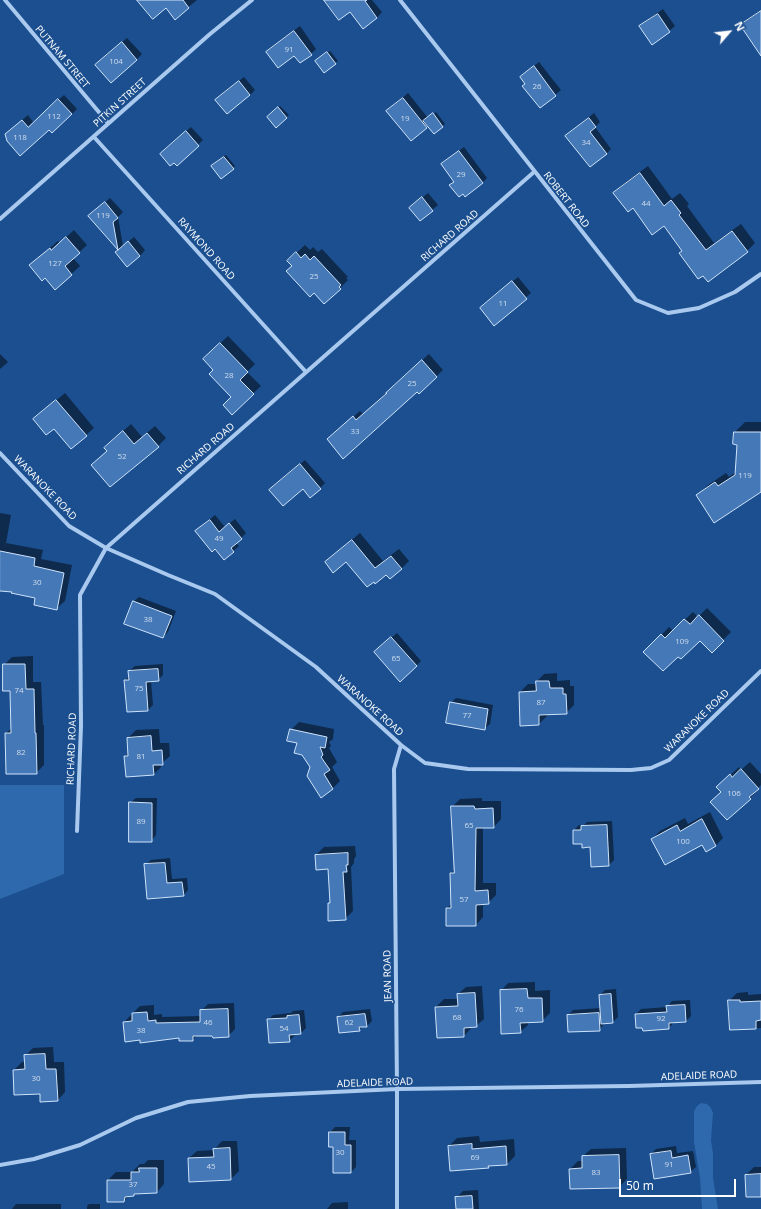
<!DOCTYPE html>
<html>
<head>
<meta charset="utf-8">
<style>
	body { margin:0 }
	#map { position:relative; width:761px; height:1209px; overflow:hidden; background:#1b4f8f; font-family:"Open Sans",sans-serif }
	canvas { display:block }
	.north { position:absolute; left:709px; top:12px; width:40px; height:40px; -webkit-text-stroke:3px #1b4f8f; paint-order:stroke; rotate:62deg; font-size:11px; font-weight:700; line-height:16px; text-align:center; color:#fff }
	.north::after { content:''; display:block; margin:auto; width:14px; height:18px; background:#fff; clip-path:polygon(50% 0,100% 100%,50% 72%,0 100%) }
	.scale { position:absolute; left:619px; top:1179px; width:117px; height:18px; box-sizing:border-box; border:2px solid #fff; border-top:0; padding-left:5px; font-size:12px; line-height:14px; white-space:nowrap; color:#fff; -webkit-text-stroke:3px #1b4f8f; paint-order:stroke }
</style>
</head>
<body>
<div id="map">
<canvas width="761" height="1209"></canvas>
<div class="north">N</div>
<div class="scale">50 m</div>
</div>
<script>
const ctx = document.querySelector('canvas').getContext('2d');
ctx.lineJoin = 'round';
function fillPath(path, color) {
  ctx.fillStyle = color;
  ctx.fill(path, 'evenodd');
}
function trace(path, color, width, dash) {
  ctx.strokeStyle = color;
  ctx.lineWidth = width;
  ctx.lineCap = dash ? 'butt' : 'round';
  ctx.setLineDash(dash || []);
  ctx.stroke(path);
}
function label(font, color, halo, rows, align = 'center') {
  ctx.font = font + ' "Open Sans",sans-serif';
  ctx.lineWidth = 3.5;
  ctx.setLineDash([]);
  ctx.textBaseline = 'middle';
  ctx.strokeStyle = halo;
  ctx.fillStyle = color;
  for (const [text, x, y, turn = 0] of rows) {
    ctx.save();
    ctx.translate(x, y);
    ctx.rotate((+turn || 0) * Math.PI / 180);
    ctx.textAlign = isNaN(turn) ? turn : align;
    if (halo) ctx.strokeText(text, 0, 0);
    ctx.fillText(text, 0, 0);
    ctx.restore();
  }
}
const green = new Path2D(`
	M0,785H64V874L0,899Z
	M701,1103L707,1104L711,1108L713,1113L711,1140L713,1154V1178L718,1209H702L700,1178L694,1142V1111L697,1106Z`);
const shadow = new Path2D(`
	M148,0H197L175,18L166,7Z
	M326,0H372L382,12L377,18L350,11Z
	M663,9L675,26L669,31L652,43L640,27L645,22Z
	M761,10V54L741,25L746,20Z
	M300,26L316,49L311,54L300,62L294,54L267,52L272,47Z
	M127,38L142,54L137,59L101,60Z
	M330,51L338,61L335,63L318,59Z
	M539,62L561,90L540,107L521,77Z
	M244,77L255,90L250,95H221Z
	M408,93L428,118L436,112L445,124L434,133L428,125L411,140L393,106Z
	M64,95L77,109L72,114L49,129L6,134L28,115L33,122Z
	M280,106L289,115L276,126L268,117Z
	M594,113L600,122L595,127L611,149L606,154L567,136Z
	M191,127L203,140L177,164L166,149Z
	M464,147L487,178L482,183L451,185L455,181L442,164Z
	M226,155L235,166L233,168L215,164Z
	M648,166L672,199L680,193L689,204L687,206L714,243L741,224L755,243L747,251L683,250L664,225L633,207L614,193L622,185Z
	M428,193L438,205L420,220L416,203Z
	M110,198L123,212L118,217L123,246L134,237L145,250L140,256L119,250L90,216Z
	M74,230L87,245L73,258L80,266L55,289L38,258L58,241L60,243Z
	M305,245L310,250L313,247L318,252L322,249L348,277L346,278L348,280L325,303L288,261Z
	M518,277L531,293L494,325L481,308Z
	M228,336L255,364L247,372L261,386L232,413V396L214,370L204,359Z
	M0,354L8,362L0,369Z
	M429,354L443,370L419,393L417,391L335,433L360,411L363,414Z
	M65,393L94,428L86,435L54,427L34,419Z
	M745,422H761V491L698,495L708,485L726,473L729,477L736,472L738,444L735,432Z
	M131,424L142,437L155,426L166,438L158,446L108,451L113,440Z
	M305,460L325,483L320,488L275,485Z
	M0,513L11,515L6,543L43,550L41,559L72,565L65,601L57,608L36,597L15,581L0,578Z
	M215,515L225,527L235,519L246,533L236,543L239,546L224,559L215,548L202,526Z
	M360,533L383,561L399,549L409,561L401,569L386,574L346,561L326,562Z
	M139,597L176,611L168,632L163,637L133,602Z
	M707,608L731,632L712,651L700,639L678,655L645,652L669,627L673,631L693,612L698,617Z
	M397,633L421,661L416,666L380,647Z
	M33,656V682H41L43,725H44V765L36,773L6,733L12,728L11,690L4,665L12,657Z
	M163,664V675L158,680L151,681L153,705L148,710L125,680L130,676L129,671L135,666Z
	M557,673V681L570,680V686H574V705L566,713L547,714V716L539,724L521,725L520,692L528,684H537V681L544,674Z
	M456,698L493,705L490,724L484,729L451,703Z
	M299,722L334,729L333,739L329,742L331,746L329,748L337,762L332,767L340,781L332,789L311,767L291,730Z
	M159,729L160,743H169L170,756L161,764V767L154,774L125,756L129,753L128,738L136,730Z
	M750,762L761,774V785L757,789L758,790L750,798L722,792L725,780L739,767L741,770Z
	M136,798H157L156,835L151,841L130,803Z
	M482,798V801H501V819L494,827H483V883H496V895L488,903H483V917L476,925L447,908L452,904L451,873L455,870L452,807L460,799Z
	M710,812L723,838L716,845L652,839L660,831L685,818L688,824Z
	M612,821L614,860L609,865L591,846L583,843L574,830L579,825H584L587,822Z
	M355,846L356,856L354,859V863L351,867L353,911L345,919L329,904L331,901L329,868L316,855L324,847Z
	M170,858L172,879L187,878L188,890L183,896L148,898L145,865L151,860Z
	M535,982V991L550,990V1013L542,1021H528V1025L520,1032L501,991L508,983Z
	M482,986L484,1019L476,1026L472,1027L464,1036L436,1007L444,999H459L458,994L466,987Z
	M616,989L618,1017L613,1022H604V1024L599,1030L568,1015L573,1010L601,1008L600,995L605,990Z
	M748,992V995L761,994V1028L730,1029L729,1001L737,993Z
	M690,1000L691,1016L686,1021L674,1022L669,1028L636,1014L641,1009L667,1007L672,1001Z
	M234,1003L235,1029L228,1036L212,1035H197L193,1040L180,1037L141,1039L124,1022L131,1015H133V1013L140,1006L154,1005V1015L162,1014V1017L201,1016V1011L208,1004Z
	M370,1009L372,1021L367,1026H363L359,1030L338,1017L343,1012Z
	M304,1010L306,1028L301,1033H294L295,1035L289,1041L268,1020L273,1015L291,1013L293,1011Z
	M53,1047L54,1062H64L65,1092L58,1100L41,1092L14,1070L22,1062H26V1055L33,1048Z
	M335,1127H350L349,1140H356V1167L351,1172L334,1146L330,1132Z
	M479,1136L480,1142L514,1139L515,1156L507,1164L490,1165L488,1167L451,1170L449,1146L457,1138Z
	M222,1141H237L239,1171L231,1179L189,1158L197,1151L214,1150Z
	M676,1146L677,1153L693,1151L696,1167L690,1172L651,1154L656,1149Z
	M626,1148L627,1179L619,1187L570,1169L578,1161H583V1156L591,1149Z
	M148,1160H164V1184L157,1192L137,1193L134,1195L129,1196L124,1201L108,1180L116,1172H132L140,1164H144Z
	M754,1167H761V1196L746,1175Z
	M478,1190L479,1209H455L456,1207V1198L463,1191Z
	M348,1202V1209H327L332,1203Z
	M16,1204H61V1209H12Z
	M89,1204H100V1209H87V1206Z`);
const building = new Path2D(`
	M137,0H183L189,8L175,20L166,8L153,19Z
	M324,0H367L365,1L377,18L363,29L350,12L339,20Z
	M761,11V56L740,25Z
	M658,14L670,32L652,45L639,26Z
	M294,31L312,55L300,63L294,56L278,68L266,52Z
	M122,42L137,60L111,83L95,65Z
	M327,52L336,64L324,73L315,61Z
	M534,66L556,96L540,108L522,86L525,84L520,77Z
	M239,81L250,95L227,114L215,100Z
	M403,98L427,128L411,141L386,111Z
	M58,99L72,114L52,133L49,130L20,156L7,141L5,134L22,120L28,127Z
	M278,107L287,118L276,128L267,117Z
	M433,113L443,127L434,134L423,121Z
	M589,118L596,127L590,132L607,154L590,167L565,136Z
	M186,131L199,146L177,166L174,163L170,166L160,154Z
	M459,151L483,183L465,197L463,194L459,197L449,185L454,182L441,164Z
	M224,157L234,169L221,179L211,166Z
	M640,173L664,206L671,200L681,213L679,215L706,250L732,231L748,252L708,282L703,276L698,279L679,253L682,251L664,226L652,235L633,208L628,212L613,193Z
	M422,197L433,211L420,221L409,208Z
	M105,202L118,218L113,222L118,250L128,241L140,256L127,267L115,252L118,250L88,216Z
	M66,237L80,253L65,266L72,275L55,290L45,278L42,281L29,265L50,248L51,250Z
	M296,252L301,258L305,254L310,260L314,256L341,285L339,287L341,289L324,304L314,293L310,297L286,271L292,266L287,261Z
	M512,281L527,299L494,326L480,308Z
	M220,343L248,372L240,380L254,394L232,415L223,405L231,397L209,374L213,370L203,359Z
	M422,360L437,377L419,394L417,392L343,459L327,439L353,416L356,420L387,393H386Z
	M56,400L87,436L71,449L54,429L46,435L33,419Z
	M123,431L134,444L147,433L159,447L110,487L91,465L107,451L104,448Z
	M734,432H761V492L714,523L696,495L715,482L718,486L735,475L737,445L733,444Z
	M300,464L321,489L310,498L303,489L283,506L269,490Z
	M210,520L219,532L229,523L242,539L231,548L234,552L224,560L215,549L212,552L195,531Z
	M352,540L375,568L391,556L402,569L390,579L386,575L375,584L374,582L367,587L346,562L333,573L325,562Z
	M0,551L35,558L34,566L64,573L57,610L34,605L35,598L11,593L12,592L0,591Z
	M133,601L172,616L163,638L124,624Z
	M699,615L724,641L712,653L700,641L681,659L678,657L663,671L643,652L661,634L665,638L684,619L690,624Z
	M391,637L417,666L400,682L374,652Z
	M3,664H25L26,689H34L35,733H36L37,774H6L5,733H11L10,691H3Z
	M158,669L159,681L146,682L148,711L127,712L124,680H129L128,671Z
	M536,681H549L550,688H563V694H566L567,714L539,715V725L520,726L519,692L536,691Z
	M450,702L488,709L485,730L446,723Z
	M290,729L327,737L325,748L320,747L323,755L321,757L330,770L324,774L333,789L321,798L307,776L310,767L302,755L294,753L297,743L287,741Z
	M151,736L152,751L162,750L163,765H153L154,775L126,777L124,756H128L127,738Z
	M741,769L759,789L749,797L751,799L727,820L710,802L721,792L716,787L730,774L732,777Z
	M129,802L152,803V842H129Z
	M451,806H474L475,809L493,808L494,828H476L475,891L488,890L489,904L476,905V926H446V908H451L450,873H454Z
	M702,819L716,846L706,852L702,845L665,865L651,839L677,825L680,831Z
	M607,825L609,866L591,867L590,847L582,848V844H573V830H581V826Z
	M348,853V865H346L347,872H343L346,920L328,921V903H330L328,869L316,870L315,855Z
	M165,863L167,883L182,882L184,896L147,899L144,864Z
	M527,989L528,998H542L543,1022L520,1023L521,1033L501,1034L500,990Z
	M475,993L477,1027L464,1028V1037L437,1038L435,1007L458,1006L457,994Z
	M611,994L613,1023L601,1024L599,995Z
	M728,1000H740V1002L761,1001V1020L756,1021V1029L730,1030Z
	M685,1005L686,1022L669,1023V1029L643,1031L642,1028H636L635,1014L667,1012L666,1006Z
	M228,1009L229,1037L213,1038L212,1036H193V1041H179V1038L140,1043V1040L125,1042L123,1022L132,1021V1013L147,1012L148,1021L156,1020V1023L200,1022V1010Z
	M599,1013L600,1031L568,1032L567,1015Z
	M365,1014L367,1027H359L360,1031L339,1033L337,1017Z
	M299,1015L301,1034L289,1035L290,1042L269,1043L267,1019L287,1018V1016Z
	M45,1054L46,1069H56L58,1101L40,1102V1094L14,1095L13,1070L25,1069L24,1055Z
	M329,1132H345V1145H351V1173H333V1147H329Z
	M472,1144V1149L506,1146L507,1165L488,1166L489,1168L450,1171L448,1146Z
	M230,1148L231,1180L189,1182L188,1158L214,1157L213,1149Z
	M671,1151L672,1158L688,1155L691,1173L654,1179L650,1154Z
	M619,1155L620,1188L570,1189L569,1169L582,1168V1156Z
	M139,1168H157V1193L134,1194V1196L125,1197L124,1202H107V1180H131V1172H139Z
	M761,1174V1197H746L745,1175Z
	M472,1196L473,1209H456L455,1197Z`);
const minor = new Path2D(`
	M5,0L108,123
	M400,0L636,300L668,313L699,308L735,292L761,274
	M94,137L306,372
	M0,219L210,34L252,0
	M0,453L69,526L106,548L168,575L215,594L316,667L401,745L425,763L468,769L631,770L651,768L669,760L761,671
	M77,831L81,726L80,595L106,548L534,172
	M0,1165L34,1159L80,1145L136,1118L188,1102L250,1096L397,1089L629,1086L761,1082
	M397,1209V1089L394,769L401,745`);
const numberNames = [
	["91",289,50],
	["104",116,62],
	["26",537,87],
	["112",54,117],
	["19",405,119],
	["118",20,138],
	["34",586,143],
	["29",461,175],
	["44",646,204],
	["119",103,216],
	["127",55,264],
	["25",314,277],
	["11",503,304],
	["28",229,376],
	["25",412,384],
	["33",355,432],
	["52",122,457],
	["119",745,476],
	["49",219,539],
	["30",37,583],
	["38",148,620],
	["109",682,642],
	["65",396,659],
	["75",139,689],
	["74",19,691],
	["87",541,703],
	["77",467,716],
	["82",21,753],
	["81",141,757],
	["106",734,794],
	["89",141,822],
	["65",469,826],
	["100",683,842],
	["57",464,900],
	["76",519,1010],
	["68",457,1018],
	["92",661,1019],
	["46",208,1023],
	["62",349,1023],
	["54",284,1029],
	["38",141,1031],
	["30",36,1079],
	["30",340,1153],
	["69",475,1158],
	["91",669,1165],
	["45",211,1167],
	["83",596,1173],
	["37",133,1185]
];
const streetNames = [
	["PUTNAM STREET",62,57,50],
	["PITKIN STREET",120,103,-42],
	["ROBERT ROAD",566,200,52],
	["RICHARD ROAD",450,236,-41],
	["RAYMOND ROAD",206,249,48],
	["RICHARD ROAD",206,449,-41],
	["WARANOKE ROAD",45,488,46],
	["WARANOKE ROAD",370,706,42],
	["WARANOKE ROAD",697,721,-44],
	["RICHARD ROAD",72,749,-88],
	["JEAN ROAD",388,976,-91],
	["ADELAIDE ROAD",699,1076,-2],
	["ADELAIDE ROAD",375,1083,-2]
];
fillPath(green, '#2e69ad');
fillPath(shadow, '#0007');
fillPath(building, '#4478b7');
trace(building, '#cfe3fa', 1);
trace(minor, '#a9c9ee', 4);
label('8px', '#d0dded', null, numberNames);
label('10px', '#fff', '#1b4f8f', streetNames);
</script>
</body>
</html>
